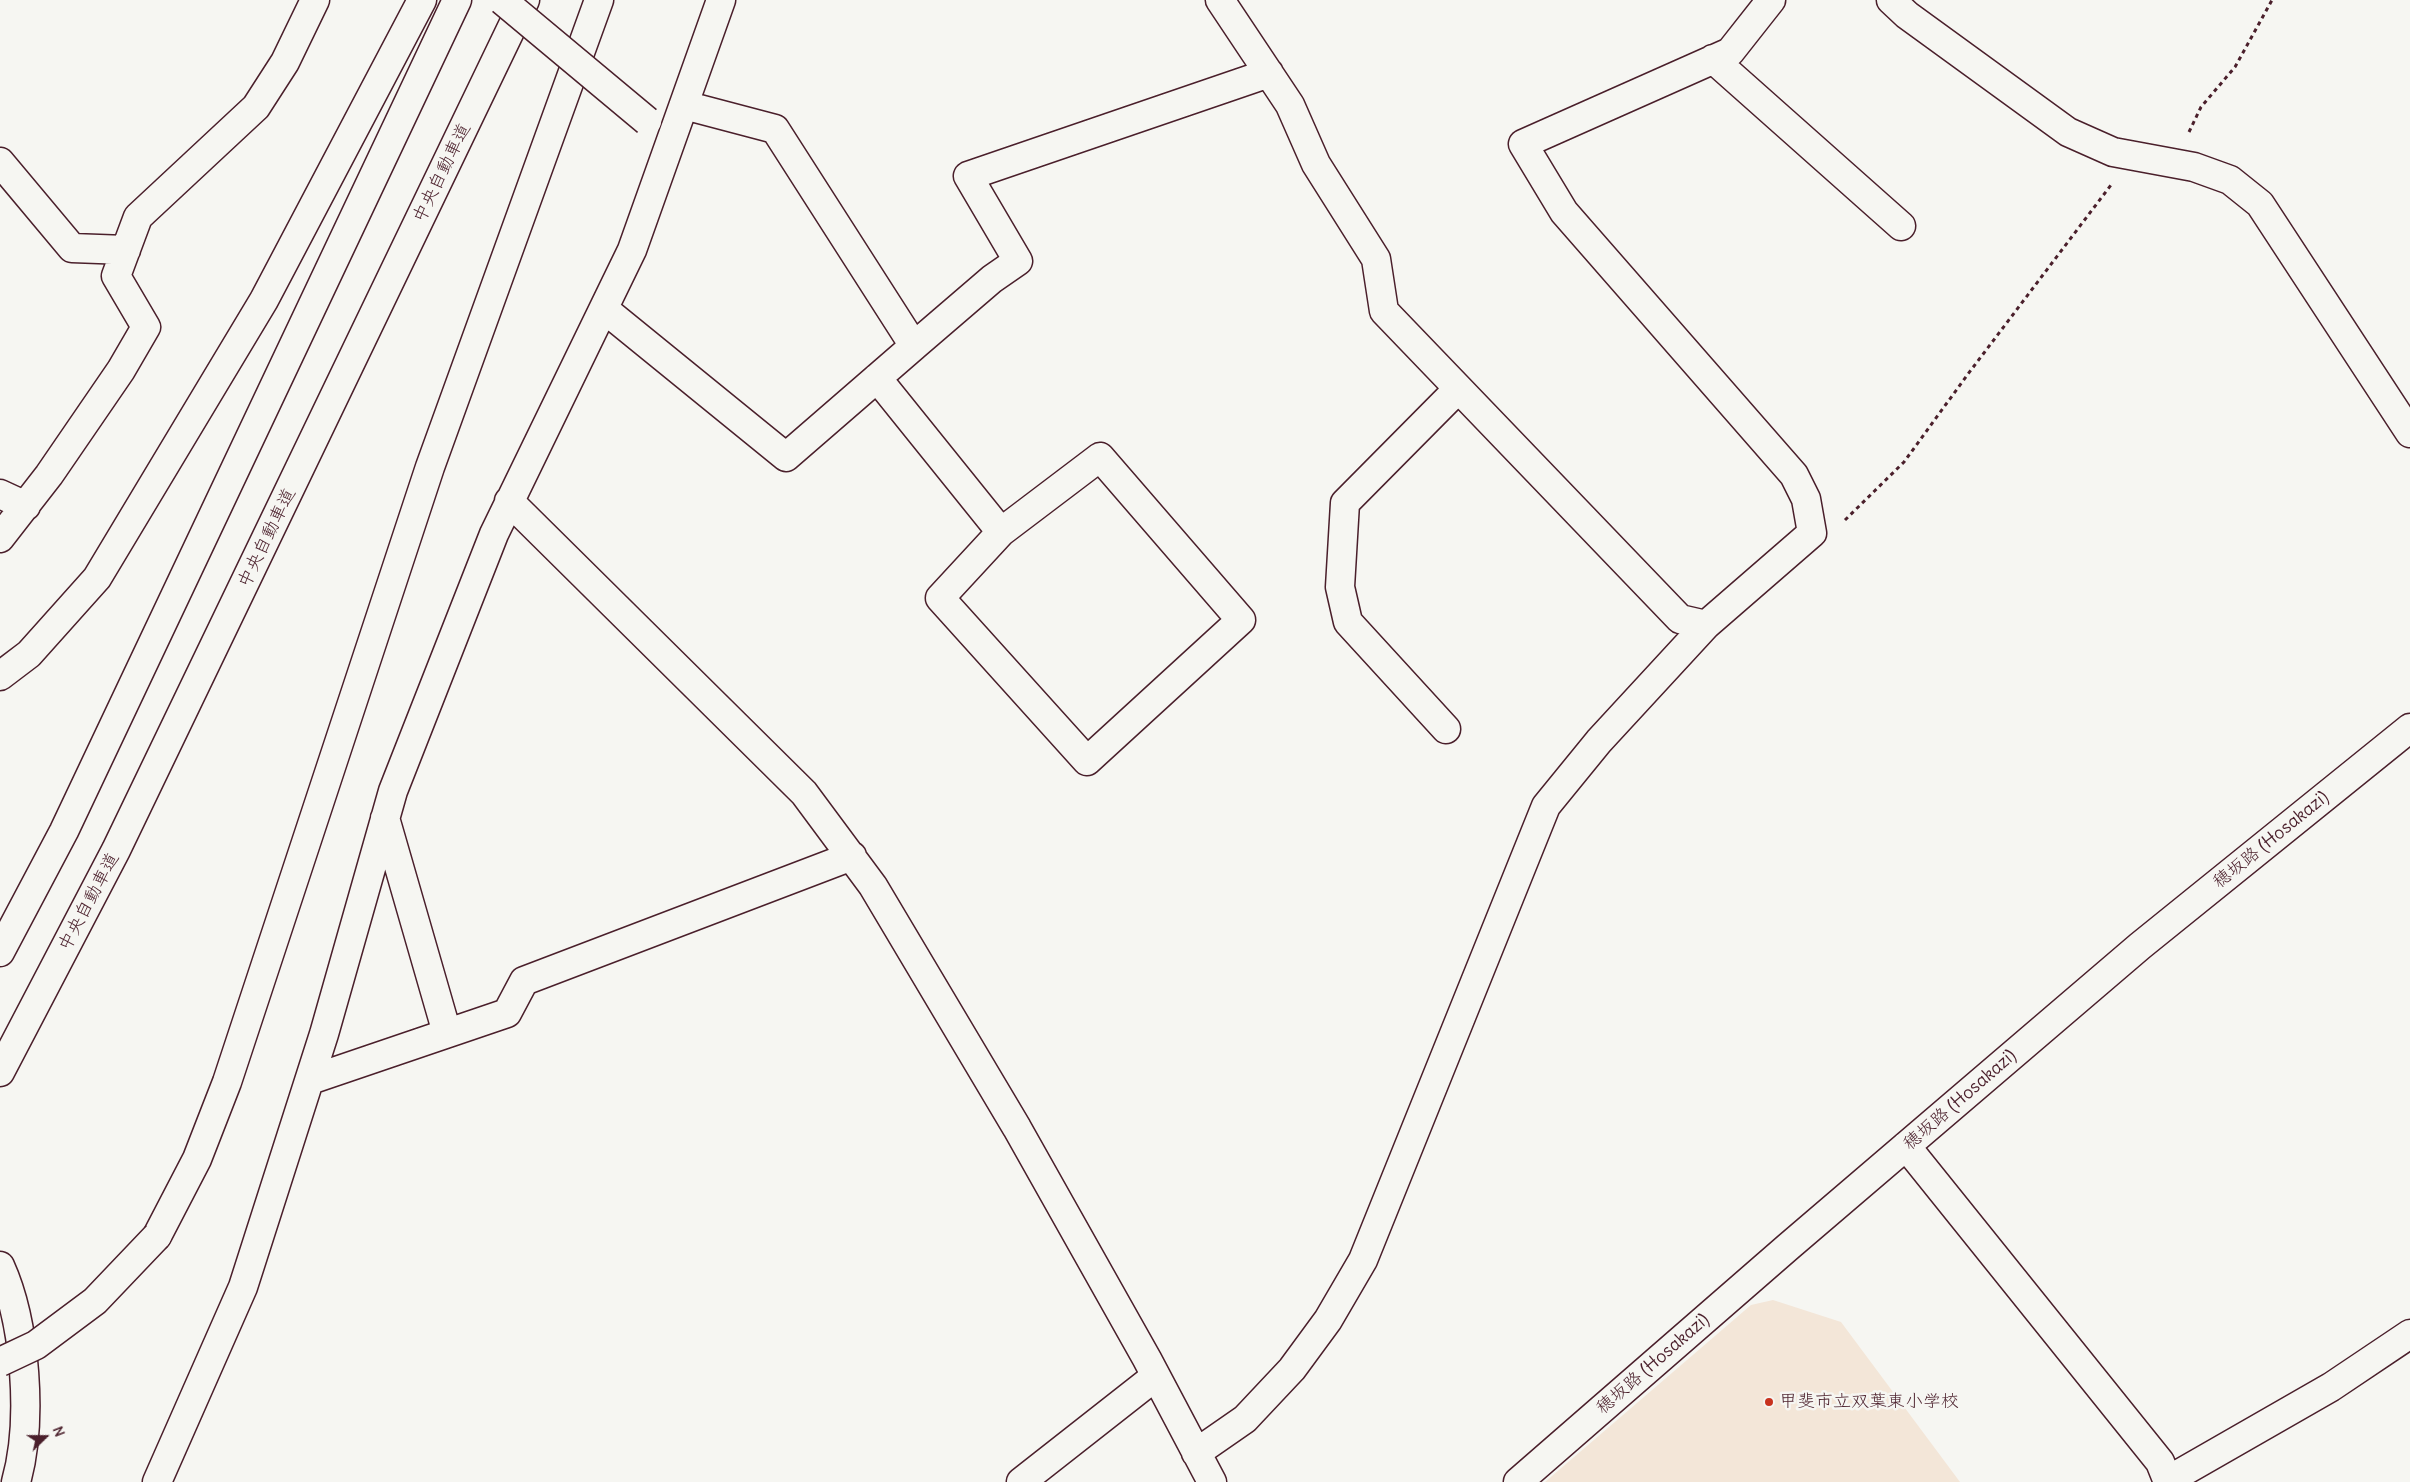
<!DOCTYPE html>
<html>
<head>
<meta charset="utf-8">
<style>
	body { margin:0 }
	#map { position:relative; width:2410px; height:1482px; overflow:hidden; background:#f6f6f2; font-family:Delius,sans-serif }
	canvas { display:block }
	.north { position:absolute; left:20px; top:1412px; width:50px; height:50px; -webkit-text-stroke:4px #f6f6f2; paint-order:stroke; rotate:68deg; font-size:14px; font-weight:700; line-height:20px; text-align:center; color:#4a1f2b }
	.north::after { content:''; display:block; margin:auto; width:18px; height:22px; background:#4a1f2b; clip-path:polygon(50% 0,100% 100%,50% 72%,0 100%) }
</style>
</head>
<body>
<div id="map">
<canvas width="2410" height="1482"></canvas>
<div class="north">N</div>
</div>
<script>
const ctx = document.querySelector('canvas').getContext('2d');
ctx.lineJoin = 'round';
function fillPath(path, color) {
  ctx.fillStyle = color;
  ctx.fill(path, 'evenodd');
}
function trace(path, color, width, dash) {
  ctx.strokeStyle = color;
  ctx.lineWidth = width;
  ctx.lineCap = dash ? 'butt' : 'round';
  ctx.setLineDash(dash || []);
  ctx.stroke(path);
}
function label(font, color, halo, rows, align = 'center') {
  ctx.font = font + ' Delius,"Klee One",sans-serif';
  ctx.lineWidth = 5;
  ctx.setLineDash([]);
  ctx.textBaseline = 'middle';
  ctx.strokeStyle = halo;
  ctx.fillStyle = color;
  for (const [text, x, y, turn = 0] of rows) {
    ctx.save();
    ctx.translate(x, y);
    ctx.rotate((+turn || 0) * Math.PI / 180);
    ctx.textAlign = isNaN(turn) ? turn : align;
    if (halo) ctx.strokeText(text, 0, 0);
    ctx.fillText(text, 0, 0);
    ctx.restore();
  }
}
const built = new Path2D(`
	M1773,1300L1841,1322L1960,1482H1545L1751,1305Z`);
const path = new Path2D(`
	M2189,132L2201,107L2235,67L2272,0
	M1845,520L1904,462L1968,374L2111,185`);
const minor = new Path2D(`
	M1220,0L1290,105L1316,164L1376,259L1384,311L1680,619L1706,625L1812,533L1806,499L1794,475L1564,212L1523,144L1730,52L1771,0
	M1891,0L1907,15L2068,132L2113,152L2194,167L2230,180L2260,204L2410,433
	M1713,59L1901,226
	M684,105L775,129L914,346L992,279L1018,261L968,176L1269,73
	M0,162L72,248L126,250
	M604,309L786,457L914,346
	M877,378L1001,532L1100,457L1241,620L1087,761L940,598L1001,532
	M0,494L26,506
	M509,501L804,793L873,886L1017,1128L1147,1359L1212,1482
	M0,538L49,475L121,370L146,327L116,276L138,217L256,107L285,62L315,0
	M1446,729L1348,622L1340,587L1345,503L1458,389
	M385,818L447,1033
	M310,1080L507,1013L524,981L852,856
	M1906,1146L2160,1462L2168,1482
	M1196,1453L1245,1419L1292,1369L1328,1320L1363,1260L1546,806L1599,741L1706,625
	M2167,1481L2331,1387L2410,1334
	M157,1482L243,1287L324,1034L393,791L494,534L632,250L721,0
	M1021,1482L1156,1376
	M1518,1482L1788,1247L2140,946L2410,728`);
const highway = new Path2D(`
	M0,676L29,654L97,578L264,300L422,0
	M0,952L64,831L457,0
	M0,1072L116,850L525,0
	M157,1236L197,1159L227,1082L430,467L599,0
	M0,1266C26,1323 33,1422 16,1482`);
const minorBridge = new Path2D(`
	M502,0L647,121`);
const highwayBridge = new Path2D(`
	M0,1362L36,1345L95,1301L157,1236`);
const markers = [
	[1769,1402,5,"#c8321e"]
];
const streetNames = [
	["中央自動車道",442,173,-64],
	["中央自動車道",267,538,-64],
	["穂坂路 (Hosakazi)",2271,840,-39],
	["中央自動車道",89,902,-62],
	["穂坂路 (Hosakazi)",1960,1100,-41],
	["穂坂路 (Hosakazi)",1653,1364,-41]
];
const poiNames = [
	["甲斐市立双葉東小学校",1779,1402]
];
fillPath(built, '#f3e6d8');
trace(minor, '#4a1f2b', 31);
trace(highway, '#4a1f2b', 31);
trace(path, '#4a1f2b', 3, [4, 4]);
trace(minor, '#f6f6f2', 28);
trace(highway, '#f6f6f2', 28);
trace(minorBridge, '#4a1f2b', 31, []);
trace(highwayBridge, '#4a1f2b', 31, []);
trace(minorBridge, '#f6f6f2', 28);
trace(highwayBridge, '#f6f6f2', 28);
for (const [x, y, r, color] of markers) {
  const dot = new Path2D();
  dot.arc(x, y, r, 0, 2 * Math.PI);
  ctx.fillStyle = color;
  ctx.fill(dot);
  trace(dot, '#f6f6f2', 2);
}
label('18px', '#4a1f2b', '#f6f6f2', streetNames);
label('18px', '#4a1f2b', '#f6f6f2', poiNames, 'left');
</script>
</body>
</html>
